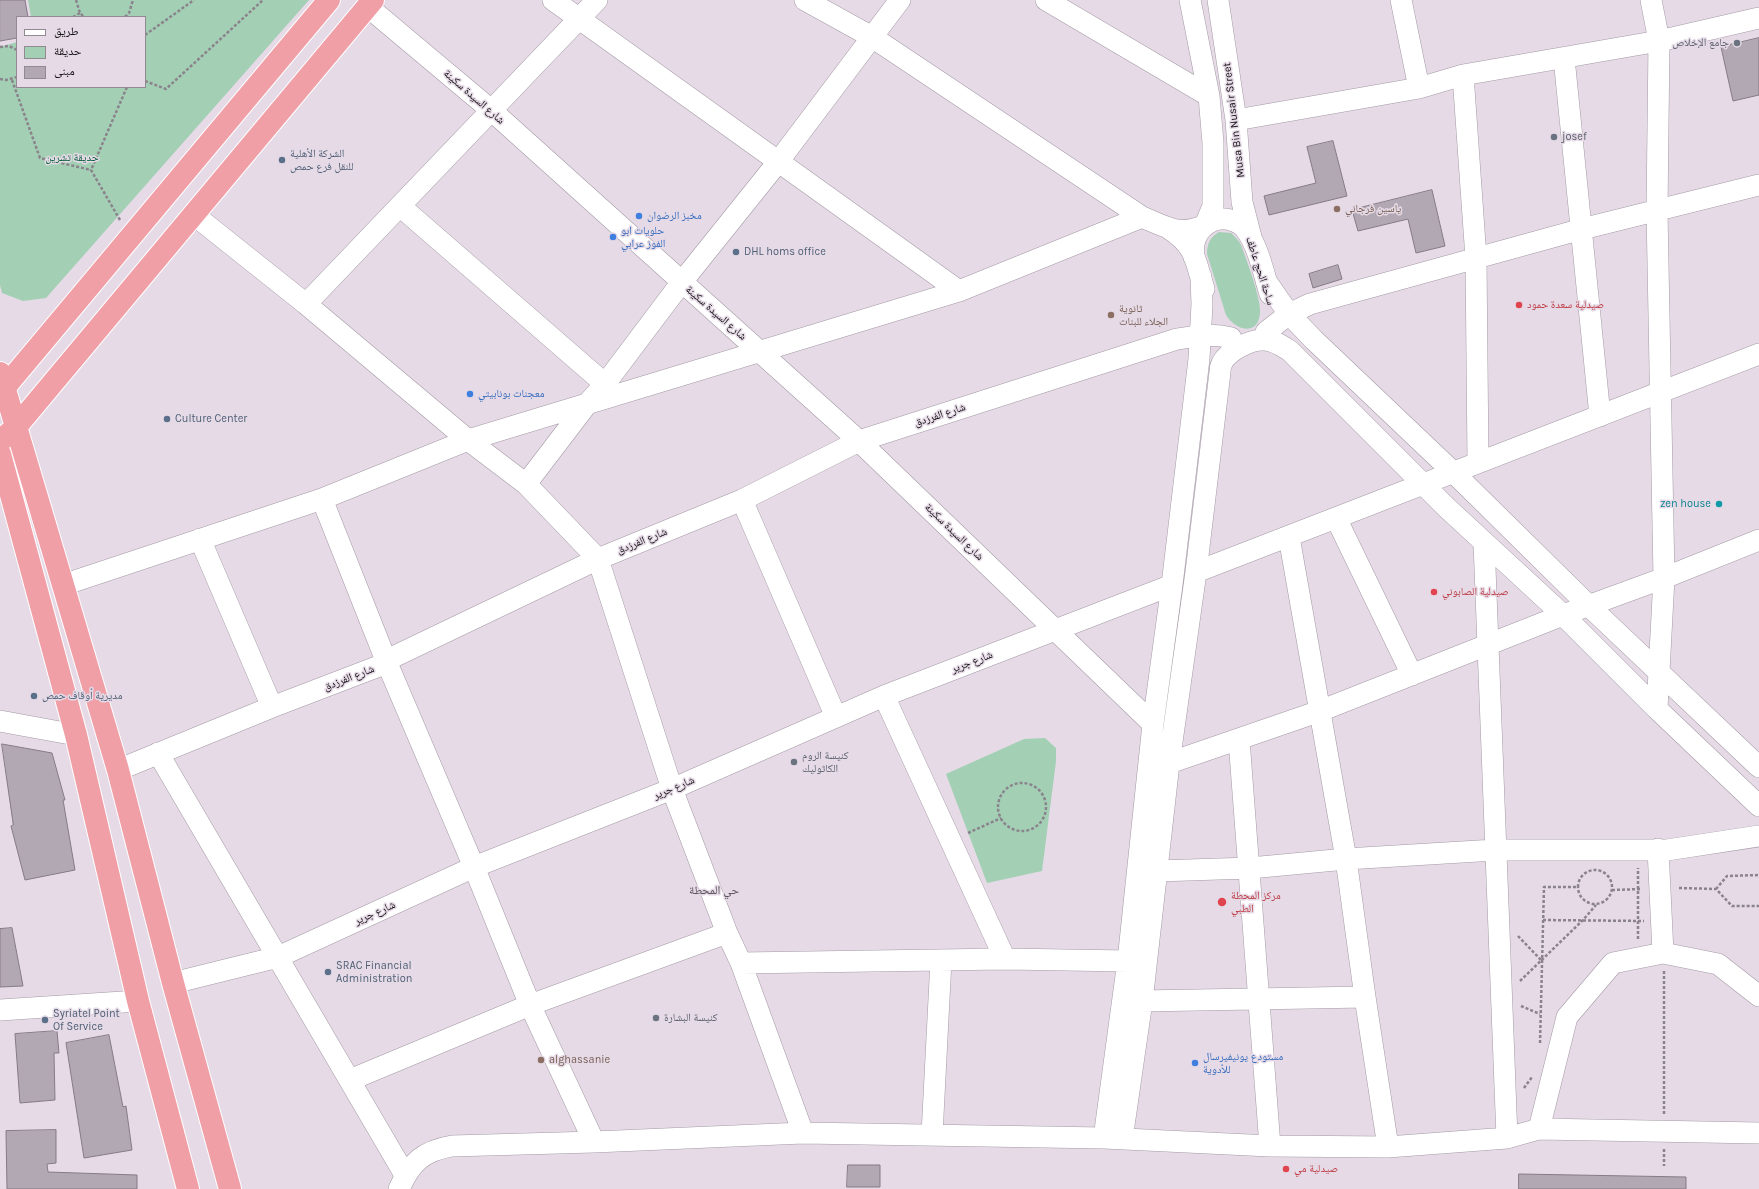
<!DOCTYPE html>
<html>
<head>
<meta charset="utf-8">
<style>
	body { margin:0 }
	#map { position:relative; width:1759px; height:1189px; overflow:hidden; background:#e5dae6; font-family:Karla,"Noto Naskh Arabic",sans-serif }
	canvas { display:block }
	.legend { position:absolute; left:16px; top:16px; width:130px; height:72px; box-sizing:border-box; background:#e5dae6; border:1px solid #918a92; margin:0; padding:5px 7px; list-style:none; font-size:12px; color:#141115 }
	.legend li { display:flex; align-items:center; gap:8px; height:20px }
	.legend b { width:20px; border:1px solid #918a92 }
</style>
</head>
<body>
<div id="map">
<canvas width="1759" height="1189"></canvas>
<ul class="legend">
<li><b style="height:5px;background:#fff"></b>طريق</li>
<li><b style="height:11px;background:#a3d0b5"></b>حديقة</li>
<li><b style="height:11px;background:#b2a8b3"></b>مبنى</li>
</ul>
</div>
<script>
const ctx = document.querySelector('canvas').getContext('2d');
ctx.lineJoin = 'round';
function fillPath(path, color) {
  ctx.fillStyle = color;
  ctx.fill(path, 'evenodd');
}
function trace(path, color, width, dash) {
  ctx.strokeStyle = color;
  ctx.lineWidth = width;
  ctx.lineCap = dash ? 'butt' : 'round';
  ctx.setLineDash(dash || []);
  ctx.stroke(path);
}
function label(font, color, halo, rows, align = 'center') {
  ctx.font = font + ' Karla,"Noto Naskh Arabic",sans-serif';
  ctx.lineWidth = 3;
  ctx.setLineDash([]);
  ctx.textBaseline = 'middle';
  ctx.strokeStyle = halo;
  ctx.fillStyle = color;
  for (const [text, x, y, turn = 0] of rows) {
    ctx.save();
    ctx.translate(x, y);
    ctx.rotate((+turn || 0) * Math.PI / 180);
    ctx.textAlign = isNaN(turn) ? turn : align;
    if (halo) ctx.strokeText(text, 0, 0);
    ctx.fillText(text, 0, 0);
    ctx.restore();
  }
}
const green = new Path2D(`
	M28,0H309L46,298L23,301L2,293L0,285V47L17,42V87H145V17H31Z
	M1219,232L1231,233C1235,237 1239,240 1241,245C1246,258 1262,301 1260,313C1258,337 1235,330 1226,315L1207,254C1207,244 1210,237 1219,232Z
	M1045,738L1056,748V761L1042,871L987,883L946,774L1024,739Z`);
const building = new Path2D(`
	M0,0H25L28,17H17V38L0,41Z
	M1759,38V95L1733,101L1721,47Z
	M1333,141L1347,196L1269,215L1264,196L1316,183L1307,147Z
	M1432,190L1445,246L1416,253L1408,219L1358,231L1352,210Z
	M1338,265L1342,279L1313,288L1309,274Z
	M2,744L52,753L65,800H63L75,870L25,880L11,826L13,825Z
	M12,928L23,986L0,987V929Z
	M57,1031L59,1053H54L55,1100L20,1103L15,1034Z
	M109,1035L123,1107L126,1106L132,1150L84,1158L66,1043Z
	M56,1130V1163L47,1164L48,1172L137,1175V1189H7L6,1131Z
	M848,1165H880V1187H847Z
	M1519,1174L1686,1177V1189H1519Z`);
const path = new Path2D(`
	M76,0L80,13L84,17
	M73,17L80,13
	M125,17L129,13L133,0
	M145,35L194,0
	M0,47L9,46L17,50
	M0,79L6,80L17,77
	M12,80L40,158L91,170
	M145,81L166,89L263,0
	M120,220L91,170L127,87
	M998 807a24 24 0 1 1 48 0a24 24 0 1 1-48 0Z
	M968,833L1001,818
	M1578 887a17 17 0 1 1 34 0a17 17 0 1 1-34 0Z
	M1679,888L1716,889L1732,906H1759
	M1716,889L1727,876L1759,875
	M1612,890L1642,889
	M1543,920L1644,921
	M1518,936L1541,960
	M1638,939V868
	M1664,971V1114
	M1520,981L1583,920L1596,905
	M1521,1006L1540,1014
	M1540,1043L1544,887H1578
	M1524,1088L1532,1077
	M1664,1149V1166`);
const minor = new Path2D(`
	M553,0L959,291
	M805,0L872,37L1142,217C1166,227 1180,237 1205,225L1213,206V143L1209,96L1190,0
	M1046,0L1209,96
	M1218,0L1236,120L1242,202L1251,237
	M1401,0L1419,88L1463,75L1476,258L1478,462
	M1651,0L1659,41L1657,211L1664,578L1657,709
	M367,6L491,110L859,441L1153,724
	M1564,58L1600,416
	M1463,75L1659,41L1759,18
	M1236,120L1419,88
	M400,206L605,384
	M193,214L306,304L468,440L526,484L598,559L672,789L727,933L741,963L803,1133
	M1168,228C1196,246 1195,259 1204,289
	M1194,257C1194,253 1193,248 1194,244C1197,227 1214,215 1231,220C1237,222 1243,224 1246,230C1258,246 1264,274 1270,294
	M1266,281L1289,314L1314,340L1453,472L1588,605L1759,767
	M306,304L597,0
	M1266,332L1289,314L1310,304L1582,229L1759,185
	M526,484L587,404L605,384L681,283L778,162L900,0
	M322,499L387,663L474,867L530,1005L594,1142
	M742,500L836,717
	M1336,518L1412,675
	M1289,537L1346,859L1365,997L1388,1147
	M200,539L272,707
	M1484,542L1507,1138
	M1196,572L1759,354
	M63,585L322,499L468,440L959,291L1142,217
	M884,696L1005,959
	M0,721L76,735
	M1239,740L1270,1146
	M158,753L405,1175
	M1169,763L1320,711L1563,615L1664,578L1759,540
	M118,770L272,707L387,663L389,659L598,559L742,500L859,441L1177,339C1196,336 1212,333 1231,338
	M1658,849L1663,953
	M1157,871L1250,868L1346,859L1495,850H1667L1759,836
	M741,963L1005,959L1128,961
	M173,983L278,957L474,867L672,789L884,696L1172,585
	M1142,1001L1365,997
	M0,1010L138,1001
	M350,1080L530,1005L727,933
	M1539,1129L1567,1017L1613,963L1663,953L1718,964L1759,996
	M932,1135L941,960
	M1104,1138L1128,961L1153,724L1172,585L1199,359L1202,304L1201,277
	M1122,1139L1142,1001L1169,763L1196,572L1220,372C1220,369 1221,365 1222,363C1228,351 1251,339 1264,340C1274,340 1282,346 1290,351L1446,507L1563,615L1657,709L1759,806
	M399,1189C411,1162 423,1151 452,1146L594,1142L803,1133L1104,1138L1270,1146L1388,1147L1507,1138L1539,1129L1759,1133`);
const highway = new Path2D(`
	M0,373L118,770L173,983L230,1189
	M0,393L329,0
	M0,441L16,427L373,0
	M0,454L76,735L138,1001L188,1189`);
const markers = [
	[1737,43,4,"#6b7280"],
	[1554,137,4,"#6b7280"],
	[282,160,4,"#5c6f8a"],
	[1337,209,4,"#8d6e63"],
	[639,216,4,"#3f7fe0"],
	[613,237,4,"#3f7fe0"],
	[736,252,4,"#5c6f8a"],
	[1519,305,4,"#e0444e"],
	[1111,315,4,"#8d6e63"],
	[470,394,4,"#3f7fe0"],
	[167,419,4,"#5c6f8a"],
	[1719,504,4,"#0f9aa8"],
	[1434,592,4,"#e0444e"],
	[34,696,4,"#5c6f8a"],
	[794,762,4,"#6b7280"],
	[1222,902,5,"#e0444e"],
	[328,972,4,"#5c6f8a"],
	[656,1018,4,"#6b7280"],
	[45,1020,4,"#5c6f8a"],
	[541,1060,4,"#8d6e63"],
	[1195,1063,4,"#3f7fe0"],
	[1286,1169,4,"#e0444e"]
];
const worshipNames = [
	["جامع الإخلاص",1729,43,"right"],
	["josef",1562,137],
	["كنيسة الروم",802,756],
	["الكاثوليك",802,769],
	["كنيسة البشارة",664,1018]
];
const streetNames = [
	["شارع السيدة سكينة",474,97,41],
	["Musa Bin Nusair Street",1234,120,-97],
	["ساحة الحج عاطف",1260,271,72],
	["شارع السيدة سكينة",716,313,41],
	["شارع الفرزدق",940,415,-18],
	["شارع السيدة سكينة",954,532,44],
	["شارع الفرزدق",642,541,-22],
	["شارع جرير",972,662,-21],
	["شارع الفرزدق",349,678,-21],
	["شارع جرير",674,788,-23],
	["شارع جرير",375,913,-24]
];
const serviceNames = [
	["الشركة الأهلية",290,154],
	["للنقل فرع حمص",290,167],
	["DHL homs office",744,252],
	["Culture Center",175,419],
	["مديرية أوقاف حمص",42,696],
	["SRAC Financial",336,966],
	["Administration",336,979],
	["Syriatel Point",53,1014],
	["Of Service",53,1027]
];
const parkNames = [
	["حديقة تشرين",72,158]
];
const educationNames = [
	["ياسين فرجاني",1345,209],
	["ثانوية",1119,309],
	["الجلاء للبنات",1119,322],
	["alghassanie",549,1060]
];
const shopNames = [
	["مخبز الرضوان",647,216],
	["حلويات ابو",621,231],
	["الفوز عرابي",621,244],
	["معجنات بونابيتي",478,394],
	["مستودع يونيفيرسال",1203,1057],
	["للأدوية",1203,1070]
];
const healthNames = [
	["صيدلية سعدة حمود",1527,305],
	["صيدلية الصابوني",1442,592],
	["مركز المحطة",1231,896],
	["الطبي",1231,909],
	["صيدلية مي",1294,1169]
];
const cultureNames = [
	["zen house",1711,504]
];
const neighbourhoodNames = [
	["حي المحطة",714,891]
];
fillPath(green, '#a3d0b5');
fillPath(building, '#b2a8b3');
trace(building, '#857b86', 1);
trace(minor, '#a49aa5', 22);
trace(highway, '#fff', 24);
trace(path, '#8b838c', 2.5, [3, 2]);
trace(minor, '#fff', 21);
trace(highway, '#f19fa7', 22);
for (const [x, y, r, color] of markers) {
  const dot = new Path2D();
  dot.arc(x, y, r, 0, 2 * Math.PI);
  ctx.fillStyle = color;
  ctx.fill(dot);
  trace(dot, '#e5dae6', 1.5);
}
label('11px', '#5b616d', '#e5dae6', worshipNames, 'left');
label('11px', '#141115', '#e5dae6', streetNames);
label('11px', '#4e5e75', '#e5dae6', serviceNames, 'left');
label('11px', '#045e3a', '#e5dae6', parkNames);
label('11px', '#785e54', '#e5dae6', educationNames, 'left');
label('11px', '#366cbe', '#e5dae6', shopNames, 'left');
label('11px', '#be3a42', '#e5dae6', healthNames, 'left');
label('11px', '#0d838f', '#e5dae6', cultureNames, 'right');
label('12px', '#58505a', '#e5dae6', neighbourhoodNames);
</script>
</body>
</html>
